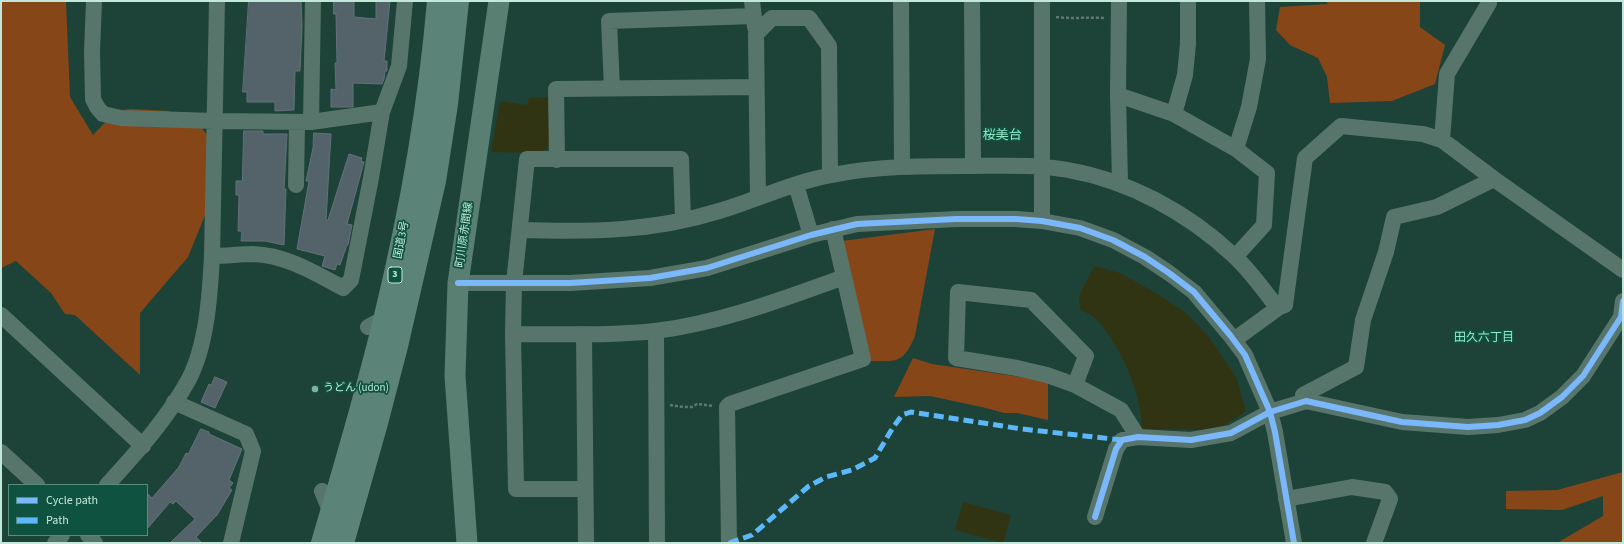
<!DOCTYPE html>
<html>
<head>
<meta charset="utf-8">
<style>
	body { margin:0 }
	#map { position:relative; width:1624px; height:544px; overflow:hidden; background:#1d4338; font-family:"Source Sans 3",sans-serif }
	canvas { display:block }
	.frame { position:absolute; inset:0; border:2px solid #c1e8d8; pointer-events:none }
	.legend { position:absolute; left:8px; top:484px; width:140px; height:52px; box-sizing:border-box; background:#0e523f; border:1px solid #568e7c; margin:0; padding:5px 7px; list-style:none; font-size:12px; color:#c1e8d8 }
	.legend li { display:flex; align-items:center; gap:8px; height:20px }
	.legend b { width:20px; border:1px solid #568e7c }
</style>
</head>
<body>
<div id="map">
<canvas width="1624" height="544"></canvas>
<div class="frame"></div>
<ul class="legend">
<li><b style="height:5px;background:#7ab7fb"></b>Cycle path</li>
<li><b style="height:5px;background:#5cb8fa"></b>Path</li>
</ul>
</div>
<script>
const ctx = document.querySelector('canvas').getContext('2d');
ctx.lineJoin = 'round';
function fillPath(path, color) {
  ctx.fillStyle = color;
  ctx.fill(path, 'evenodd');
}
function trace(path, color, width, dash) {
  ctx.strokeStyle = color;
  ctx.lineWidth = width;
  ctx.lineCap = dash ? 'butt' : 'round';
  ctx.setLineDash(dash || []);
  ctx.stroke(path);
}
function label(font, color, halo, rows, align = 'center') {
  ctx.font = font + ' "Source Sans 3","Noto Sans JP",sans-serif';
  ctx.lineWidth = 3.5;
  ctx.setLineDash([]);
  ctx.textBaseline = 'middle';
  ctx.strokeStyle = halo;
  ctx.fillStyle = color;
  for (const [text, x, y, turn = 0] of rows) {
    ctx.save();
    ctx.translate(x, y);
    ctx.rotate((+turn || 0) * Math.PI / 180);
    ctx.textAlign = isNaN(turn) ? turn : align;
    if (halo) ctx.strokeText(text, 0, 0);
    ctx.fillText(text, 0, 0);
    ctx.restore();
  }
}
const green = new Path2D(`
	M1,1H66L70,97L93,135L116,111L130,109L169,111L202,128L212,143V198L188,257L140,313V375L75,315L65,314L51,293L16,261L1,268Z
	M1326,1H1420V27L1445,45L1435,84L1392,101L1330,103L1327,77L1318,58L1290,45L1276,30L1280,7L1328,4Z
	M935,229L915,336C903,364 897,361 870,361L842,241Z
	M913,358L932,364L1048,381V420L1017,413H1004L986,408L930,396L894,397Z
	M1623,472V543H1557L1603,516V496L1562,510L1506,509V491L1557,490Z`);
const water = new Path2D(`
	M549,97L550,145L541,153L491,152L500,101L527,105L529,98Z
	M1094,266L1120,273L1156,293L1185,312L1209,337L1236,377L1246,411L1223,426L1204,430L1142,429C1141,391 1122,350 1098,321C1094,316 1086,313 1080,309L1079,296Z
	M963,502L1011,515L1003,543L955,530Z`);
const building = new Path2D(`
	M249,1H301L302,26L300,71H295L294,110L275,111V102H247V92H243Z
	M334,1H354V17L376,19V1H390L384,61H387V71H385L384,79L382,84L353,83V107H331V89L336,90L335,63H337L336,14H334Z
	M244,131H263V134H287L284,189H286L284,245L265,241H241L242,231H238L239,195H236V181H242Z
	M314,133L331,134L326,220H328L349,154L362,158L361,161L364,162L347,224L352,225L348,245H347L340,265L337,264L335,270L322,266L325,256L297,249L309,181H306L313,148Z
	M215,377L227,382L215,408L201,402L209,384L211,385Z
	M201,429L209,432V434L242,449L229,480L233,483L229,488L232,490L217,515L196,537L202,543H170L195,519L176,501L173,504L170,502L147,529V493L152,498L179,467L186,453L188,454Z`);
const path = new Path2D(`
	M1056,17C1073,19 1089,17 1106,18
	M670,405L683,407H692L697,404L714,406`);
const minor = new Path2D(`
	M94,1L92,52L93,99L97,107L103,114L121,118L214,121L311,122L382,112
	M752,1L755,27
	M901,1L902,166
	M972,1L973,166
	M612,88L609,21L753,16
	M1118,95L1119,1
	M1174,114L1185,75L1188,44V1
	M311,122L313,1
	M1442,140L1447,74L1489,3
	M1236,149L1249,107L1258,59L1257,1
	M557,160L556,89L756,87
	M1120,183L1118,95L1174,114L1236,149L1267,173L1264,225L1235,257
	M296,185L297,122
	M796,185L811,235
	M758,197L756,34L772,18H809L829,46L830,175
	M1042,221V1
	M521,230C589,232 652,232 719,211C756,200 793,182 832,175C876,166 921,166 966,166C1000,166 1035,164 1068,170C1130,181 1188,213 1233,255C1250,270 1264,291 1278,308L1234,340
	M212,256C226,256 240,254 253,254C286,255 315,273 343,288L351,280L371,178L382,112L399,66L405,1
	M458,283H570L650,278L707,268L811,235L857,224L956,219H1016L1042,221L1080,228L1113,240L1145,257L1169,273L1194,292L1230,335L1245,355L1270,412L1275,432L1294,543
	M1278,308L1285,305L1305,158L1341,126L1423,134L1442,140L1494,179L1623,270
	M1,315L143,446
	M368,327L385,318
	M656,331L657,543
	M513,334L514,283L527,159H681L683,220
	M584,334L586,543
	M1075,385L1047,375L1017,368L956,358L958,292L1031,300L1086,356L1075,385L1121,410L1138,437
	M1306,401L1303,395L1356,367L1363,320L1386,252L1394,217L1437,207L1494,179
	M174,402L246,434L253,451L231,543
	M1,452L37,485
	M107,485C137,452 168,418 189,379C207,344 210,294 212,256L217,1
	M585,489H516L513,334C560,334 608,336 655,331C720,323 783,299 844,277
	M322,491L331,513
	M1286,499L1352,487L1385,492L1390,499L1374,543
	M1095,517L1116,449L1122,440L1138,437L1191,440L1231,433L1270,412L1306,401L1402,422L1468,427L1498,425L1525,420L1540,413L1562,397L1583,376L1621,317L1623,301
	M88,535L95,543
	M55,543L62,535
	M729,543L727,407L730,404L863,359L833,229`);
const major = new Path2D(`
	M467,543L455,376L458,283L499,1`);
const highway = new Path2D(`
	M322,543C344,468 367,392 385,316C410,213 429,107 438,1
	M343,543L377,423L397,346L435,181L447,104L458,1`);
const quiet = new Path2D(`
	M729,543L752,535L809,486L826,477L852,470L875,458L892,429L902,415L911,412L1022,429L1122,440`);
const cycleway = new Path2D(`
	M458,283H570L650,278L707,268L811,235L857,224L956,219H1016L1042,221L1080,228L1113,240L1145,257L1169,273L1194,292L1230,335L1245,355L1270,412L1275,432L1294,543
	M1095,517L1116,449L1122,440L1138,437L1191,440L1231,433L1270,412L1306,401L1402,422L1468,427L1498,425L1525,420L1540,413L1562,397L1583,376L1621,317L1623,301`);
const markers = [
	[315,389,4,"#88aea0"]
];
const shields = [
	[395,275,14]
];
const shieldNames = [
	["3",395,275]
];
const streetNames = [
	["町川原赤間線",465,235,-82],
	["国道3号",402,240,-79]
];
const poiNames = [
	["うどん (udon)",323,389]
];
const neighbourhoodNames = [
	["田久六丁目",1484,338]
];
const quarterNames = [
	["桜美台",1002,136]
];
fillPath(green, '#874617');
fillPath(water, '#313412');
fillPath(building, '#54636a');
trace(building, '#627279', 1);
trace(path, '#5e7970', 2.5, [3, 2]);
trace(minor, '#58756c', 16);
trace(major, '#597e72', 21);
trace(highway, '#5c8377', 22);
trace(quiet, '#5cb8fa', 5, [10, 5]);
trace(cycleway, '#7ab7fb', 6);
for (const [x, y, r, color] of markers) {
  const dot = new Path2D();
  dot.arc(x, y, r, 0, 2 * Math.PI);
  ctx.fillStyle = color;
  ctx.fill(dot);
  trace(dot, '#0e523f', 1.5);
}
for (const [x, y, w] of shields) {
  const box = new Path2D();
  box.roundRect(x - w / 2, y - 8, w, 16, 3);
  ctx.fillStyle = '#0e523f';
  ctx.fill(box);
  trace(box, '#c1e8d8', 1);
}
label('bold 10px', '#c1e8d8', null, shieldNames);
label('11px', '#c1e8d8', '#0e523f', streetNames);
label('11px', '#c1e8d8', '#0e523f', poiNames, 'left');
label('12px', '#94e6c7', '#0e523f', neighbourhoodNames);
label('13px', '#94e6c7', '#0e523f', quarterNames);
</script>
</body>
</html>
